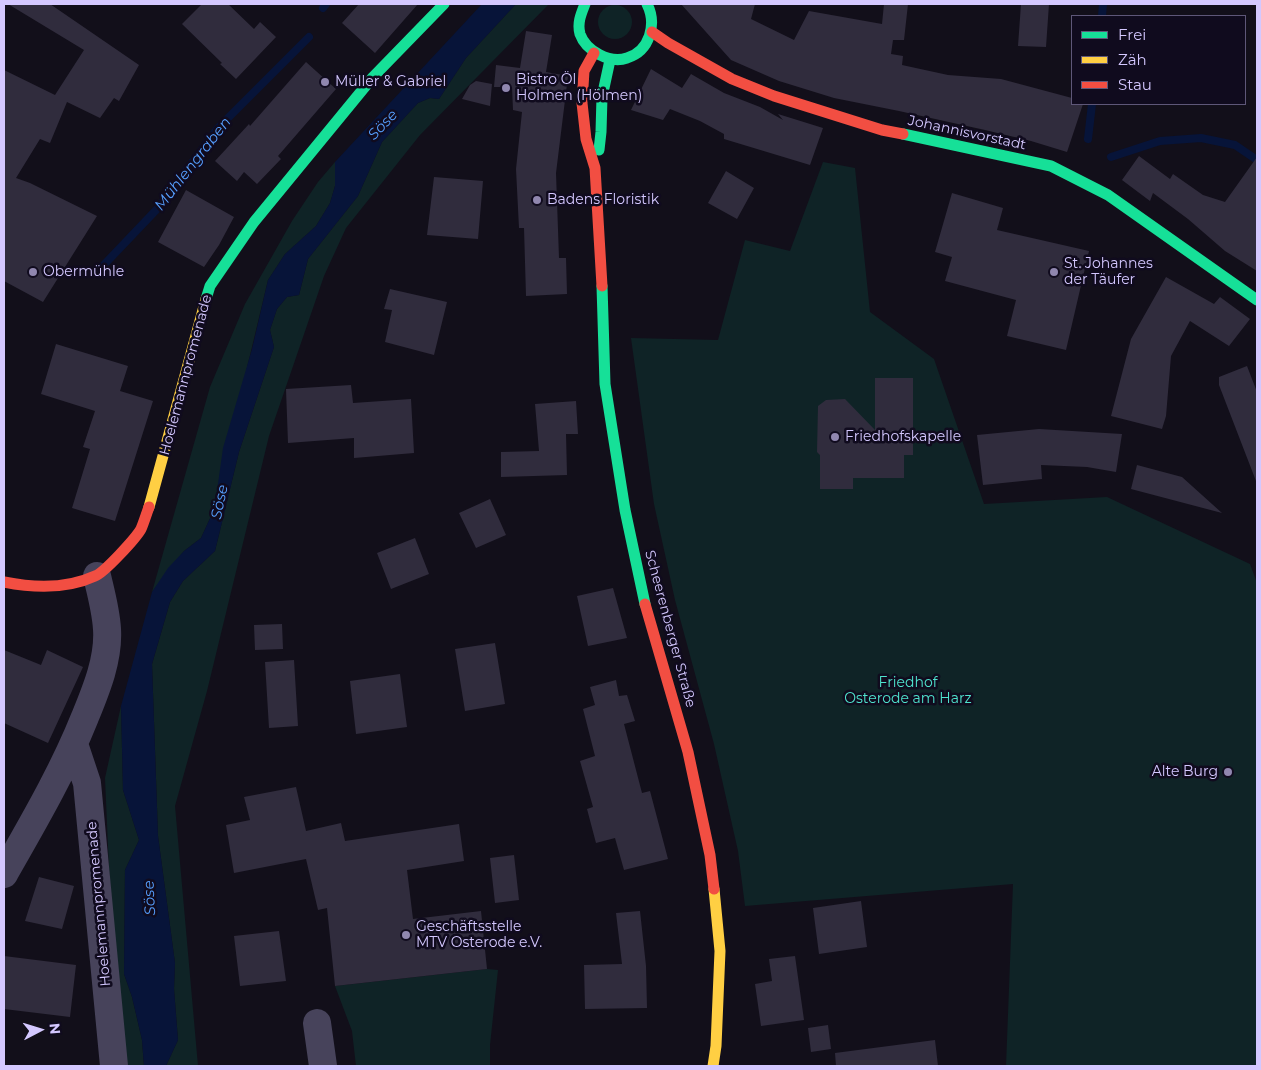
<!DOCTYPE html>
<html>
<head>
<meta charset="utf-8">
<style>
	body { margin:0 }
	#map { position:relative; width:1261px; height:1070px; overflow:hidden; background:#120f1a; font-family:Montserrat,sans-serif }
	canvas { display:block }
	.frame { position:absolute; inset:0; border:5px solid #d4c8ff; pointer-events:none }
	.legend { position:absolute; left:1071px; top:15px; width:175px; height:90px; box-sizing:border-box; background:#100b1e; border:1px solid #5e5778; margin:0; padding:6px 9px; list-style:none; font-size:15px; color:#d4c8ff }
	.legend li { display:flex; align-items:center; gap:10px; height:25px }
	.legend b { width:25px; border:1px solid #5e5778 }
	.north { position:absolute; left:15px; top:1005px; width:50px; height:50px; -webkit-text-stroke:4px #100b1e; paint-order:stroke; rotate:85deg; font-size:14px; font-weight:700; line-height:20px; text-align:center; color:#d4c8ff }
	.north::after { content:''; display:block; margin:auto; width:18px; height:22px; background:#d4c8ff; clip-path:polygon(50% 0,100% 100%,50% 72%,0 100%) }
</style>
</head>
<body>
<div id="map">
<canvas width="1261" height="1070"></canvas>
<div class="frame"></div>
<ul class="legend">
<li><b style="height:6px;background:#16e098"></b>Frei</li>
<li><b style="height:6px;background:#ffcf43"></b>Zäh</li>
<li><b style="height:6px;background:#f24e42"></b>Stau</li>
</ul>
<div class="north">N</div>
</div>
<script>
const ctx = document.querySelector('canvas').getContext('2d');
ctx.lineJoin = 'round';
function fillPath(path, color) {
  ctx.fillStyle = color;
  ctx.fill(path, 'evenodd');
}
function trace(path, color, width, dash) {
  ctx.strokeStyle = color;
  ctx.lineWidth = width;
  ctx.lineCap = dash ? 'butt' : 'round';
  ctx.setLineDash(dash || []);
  ctx.stroke(path);
}
function label(font, color, halo, rows, align = 'center') {
  ctx.font = font + ' Montserrat,sans-serif';
  ctx.lineWidth = 5;
  ctx.setLineDash([]);
  ctx.textBaseline = 'middle';
  ctx.strokeStyle = halo;
  ctx.fillStyle = color;
  for (const [text, x, y, turn = 0] of rows) {
    ctx.save();
    ctx.translate(x, y);
    ctx.rotate((+turn || 0) * Math.PI / 180);
    ctx.textAlign = isNaN(turn) ? turn : align;
    if (halo) ctx.strokeText(text, 0, 0);
    ctx.fillText(text, 0, 0);
    ctx.restore();
  }
}
const green = new Path2D(`
	M516,4H549L420,135L346,228L324,276L269,436L207,691L175,806L198,1066H166L178,1040L174,989L175,963L158,836L152,664L170,602L183,581L215,551L239,452L274,347L270,330L277,309L287,297L299,295L308,259L358,196L382,142L418,103L430,98L439,99L466,58Z
	M598 22a17 17 0 1 1 34 0a17 17 0 1 1-34 0Z
	M335,162V186L330,203L316,226L285,254L268,280L212,514L201,538L184,551L152,592L210,387L245,304L292,221L318,182Z
	M823,162L855,168L870,312L934,359L984,504L1107,497L1250,564L1257,583V1066H1006L1013,884L745,906L738,851L714,744L675,600L654,504L631,338L718,340L745,240L790,251Z
	M121,706L123,790L139,840L125,870L124,974L132,997L142,1040L144,1066H125L109,869L105,778Z
	M487,969L498,970L490,1045V1066H356L352,1031L335,986Z`);
const water = new Path2D(`
	M482,4H516L466,58L439,99L430,98L418,103L382,142L358,196L308,259L299,295L287,297L277,309L270,330L274,347L239,452L215,551L183,581L170,602L152,664L158,836L175,963L174,989L178,1040L166,1066H144L142,1040L132,997L124,974L125,870L139,840L123,790L121,706L152,592L168,568L184,551L201,538L212,514L217,491L223,448L252,349L268,280L285,254L316,226L330,203L335,186V162Z`);
const stream = new Path2D(`
	M323,8L326,4
	M1102,16L1103,4
	M1088,139L1092,104
	M1111,157L1160,141L1201,138L1235,145L1257,160
	M99,270L159,207L218,128L309,37`);
const building = new Path2D(`
	M8,4H50L139,65L119,101L114,98L100,118L67,102L50,143L40,139L16,178L30,183L97,216L43,302L4,281V70L55,95L84,50Z
	M202,4H228L254,29L260,22L276,37L236,79L220,64L222,63L182,24Z
	M359,4H418L375,53L342,23Z
	M681,4H755L751,19L794,40L809,11L882,24L884,4H908L904,40H893L891,54L903,56L902,65L948,75L1001,79L1072,98V104H1083L1067,152L1031,141L985,130L899,111L834,98L779,81L731,60Z
	M1021,4H1049L1046,47L1018,46Z
	M526,31L552,35L546,72L568,76L556,173L559,258H566L567,294L526,296L524,228H519L516,169L522,112L513,110L512,87H494L496,65L520,68Z
	M306,62L336,89L278,156L281,159L257,184L244,172L237,181L215,161L249,124L250,126Z
	M651,69L682,88L691,74L724,93L760,107L783,120L778,114L823,128L810,165L724,139V134L700,121L670,109L663,120L631,110Z
	M476,81L492,84L490,106L462,99L470,85Z
	M1139,156L1170,179L1173,174L1203,195L1225,202L1257,157V271L1225,251L1188,219L1153,193L1150,201L1122,180Z
	M726,171L754,188L737,219L708,203Z
	M434,177L483,181L478,239L427,235Z
	M186,190L234,217L219,245L204,267L158,242Z
	M952,193L1003,208L997,230L1089,251L1066,350L1007,336L1016,300L945,281L952,257L935,252Z
	M1166,277L1214,304L1220,297L1250,319L1229,346L1190,321L1171,356L1166,416L1162,429L1111,416L1131,339Z
	M390,289L447,302L434,355L385,342L392,310L384,309Z
	M56,344L128,366L120,391L153,401L115,521L72,508L90,449L83,447L95,411L41,394Z
	M1247,366L1257,392V481H1256L1219,385V377Z
	M875,378H913V455H904V478H853V489H820V455L817,452L818,406L826,400L845,399L875,430Z
	M351,385L353,403L411,399L414,453L354,458V438L288,443L286,389Z
	M576,401L578,434H566L567,475L501,477V452L539,451L535,404Z
	M1039,429L1122,434L1116,472L1087,467L1041,465L1042,479L983,485L977,435Z
	M1137,465L1182,477L1222,513L1131,489Z
	M490,499L506,535L476,548L459,513Z
	M415,538L429,574L391,589L377,553Z
	M613,588L627,638L588,646L577,596Z
	M282,624L283,649L255,650L254,625Z
	M495,643L505,704L465,711L455,649Z
	M4,650L41,665L47,650L83,667L48,743L4,723Z
	M294,660L298,726L269,728L265,662Z
	M400,674L407,727L356,734L350,681Z
	M616,680L619,696L627,695L635,721L624,724L642,793L650,791L668,859L624,870L615,838L596,843L587,809L593,807L580,761L595,756L583,709L595,705L590,687Z
	M296,787L306,831L341,823L345,841L459,824L464,861L407,870L413,919L481,911L487,969L335,986L327,908L318,910L306,859L234,873L226,825L250,820L244,797Z
	M514,855L519,900L495,903L490,858Z
	M39,877L74,886L62,929L25,921Z
	M861,901L867,947L819,954L813,908Z
	M640,911L646,966L647,1008L585,1009L584,965L622,964L616,913Z
	M279,931L286,981L240,986L234,936Z
	M4,956L76,965L70,1017L4,1009Z
	M795,956L804,1020L761,1026L755,984L772,981L769,959Z
	M828,1025L831,1049L811,1052L808,1028Z
	M935,1040L938,1066H836L835,1053Z`);
const street = new Path2D(`
	M74,744L87,783L114,1066
	M4,874C33,823 63,772 85,717C96,690 109,659 107,629C106,611 101,593 97,576
	M317,1023L323,1066`);
const fast = new Path2D(`
	M585,4C581,14 577,23 580,34C586,51 610,64 627,58C650,51 657,24 647,4
	M903,134L1051,166L1108,195L1257,300
	M599,150L601,132L602,97L610,60
	M602,286L605,384L625,510L645,604
	M206,299L210,286L254,222L373,77L444,4`);
const slow = new Path2D(`
	M149,507L206,299
	M713,1066L716,1046L720,951L714,889`);
const jam = new Path2D(`
	M652,32L668,43L732,79L774,96L882,130L903,134
	M594,53L584,71L582,103L586,139L595,168L602,286
	M4,582C34,588 67,589 95,576C104,573 136,538 141,529C144,522 146,515 149,507
	M645,604L688,752L710,855L714,889`);
const markers = [
	[325,82,5,"#9087af"],
	[506,88,5,"#9087af"],
	[537,200,5,"#9087af"],
	[33,272,5,"#9087af"],
	[1054,272,5,"#9087af"],
	[835,437,5,"#9087af"],
	[1228,772,5,"#9087af"],
	[406,935,5,"#9087af"]
];
const poiNames = [
	["Bistro Öl",516,80],
	["Holmen (Hölmen)",516,96],
	["Müller & Gabriel",335,82],
	["Badens Floristik",547,200],
	["St. Johannes",1064,264],
	["der Täufer",1064,280],
	["Obermühle",43,272],
	["Friedhofskapelle",845,437],
	["Alte Burg",1218,772,"right"],
	["Geschäftsstelle",416,927],
	["MTV Osterode e.V.",416,943]
];
const streetNames = [
	["Johannisvorstadt",967,133,12],
	["Hoelemannpromenade",186,375,-75],
	["Scheerenberger Straße",670,629,75],
	["Hoelemannpromenade",99,904,-95]
];
const parkNames = [
	["Friedhof",908,683],
	["Osterode am Harz",908,699]
];
const waterNames = [
	["Söse",383,125,-46],
	["Mühlengraben",193,164,-52],
	["Söse",220,502,-78],
	["Söse",150,898,-93]
];
fillPath(green, '#0f2326');
fillPath(water, '#071439');
trace(stream, '#071439', 8);
fillPath(building, '#302c3d');
trace(street, '#47435b', 28);
trace(fast, '#16e098', 11);
trace(slow, '#ffcf43', 11);
trace(jam, '#f24e42', 11);
for (const [x, y, r, color] of markers) {
  const dot = new Path2D();
  dot.arc(x, y, r, 0, 2 * Math.PI);
  ctx.fillStyle = color;
  ctx.fill(dot);
  trace(dot, '#100b1e', 2);
}
label('14px', '#d4c8ff', '#100b1e', poiNames, 'left');
label('14px', '#d4c8ff', '#100b1e', streetNames);
label('14px', '#4fe4ce', '#100b1e', parkNames);
label('italic 15px', '#569fff', '#100b1e', waterNames);
</script>
</body>
</html>
